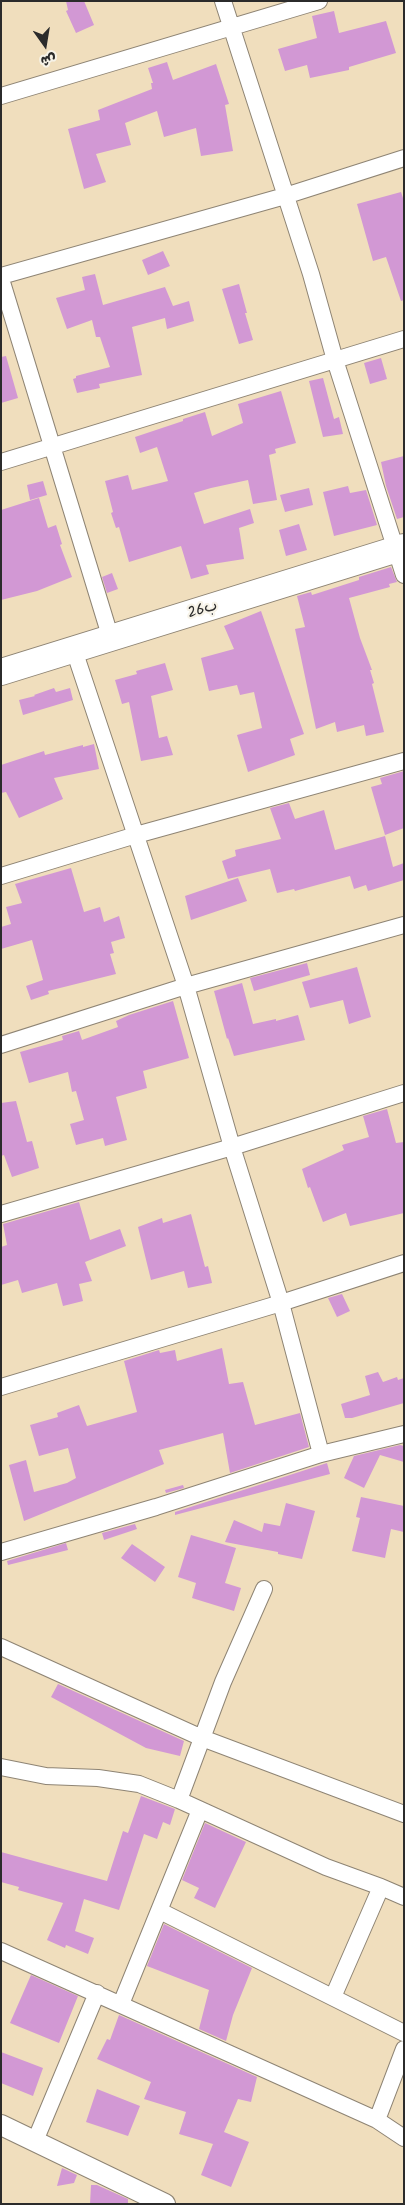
<!DOCTYPE html>
<html>
<head>
<meta charset="utf-8">
<style>
	body { margin:0 }
	#map { position:relative; width:405px; height:2205px; overflow:hidden; background:#f0debd; font-family:Kalam,"Playpen Sans Arabic",sans-serif }
	canvas { display:block }
	.frame { position:absolute; inset:0; border:2px solid #2b2b2b; pointer-events:none }
	.north { position:absolute; left:20px; top:20px; width:50px; height:50px; -webkit-text-stroke:4px #f7f3e8; paint-order:stroke; rotate:167deg; font-size:14px; font-weight:700; line-height:20px; text-align:center; color:#2b2b2b }
	.north::after { content:''; display:block; margin:auto; width:18px; height:22px; background:#2b2b2b; clip-path:polygon(50% 0,100% 100%,50% 72%,0 100%) }
</style>
</head>
<body>
<div id="map">
<canvas width="405" height="2205"></canvas>
<div class="frame"></div>
<div class="north">ش</div>
</div>
<script>
const ctx = document.querySelector('canvas').getContext('2d');
ctx.lineJoin = 'round';
function fillPath(path, color) {
  ctx.fillStyle = color;
  ctx.fill(path, 'evenodd');
}
function trace(path, color, width, dash) {
  ctx.strokeStyle = color;
  ctx.lineWidth = width;
  ctx.lineCap = dash ? 'butt' : 'round';
  ctx.setLineDash(dash || []);
  ctx.stroke(path);
}
function label(font, color, halo, rows, align = 'center') {
  ctx.font = font + ' Kalam,"Playpen Sans Arabic",sans-serif';
  ctx.lineWidth = 4.5;
  ctx.setLineDash([]);
  ctx.textBaseline = 'middle';
  ctx.strokeStyle = halo;
  ctx.fillStyle = color;
  for (const [text, x, y, turn = 0] of rows) {
    ctx.save();
    ctx.translate(x, y);
    ctx.rotate((+turn || 0) * Math.PI / 180);
    ctx.textAlign = isNaN(turn) ? turn : align;
    if (halo) ctx.strokeText(text, 0, 0);
    ctx.fillText(text, 0, 0);
    ctx.restore();
  }
}
const building = new Path2D(`
	M66,1H84L94,25L76,33L66,11L68,10Z
	M334,11L339,33L386,21L396,53L349,67V70L310,78L307,65L285,71L278,49L317,38L312,16Z
	M167,62L173,80L216,64L229,104L225,105L233,151L201,156L196,128L164,137L157,111L125,123L131,145L96,154L106,182L84,189L68,129L100,120L98,110L152,89L151,83H153L148,68Z
	M401,192L404,201V300L401,301L386,257L373,261L357,204Z
	M163,251L170,266L148,275L142,260Z
	M95,274L103,305L165,287L173,306L189,301L194,321L167,329L165,318L132,327L142,375L99,384L100,388L77,393L73,379L76,378V376L110,367L100,337H96L92,320L67,329L56,298L85,290L82,277Z
	M239,284L247,313H245L253,340L239,344L222,289Z
	M6,356L18,398L1,403V357Z
	M381,358L387,379L370,384L364,363Z
	M323,378L334,419L339,417L343,434L323,437L309,381Z
	M281,391L296,443L275,449L276,453L269,455L277,500L253,504L248,480L211,488L194,493L204,524L250,509L254,523L239,528L244,559L206,565L209,574L191,579L181,546L129,562L119,527L116,528L111,513L113,512L105,481L128,475L132,490L168,481L157,447L140,453L135,437L183,421V419L205,412L212,436L243,423L238,404Z
	M404,456V517L397,519L386,486L381,462Z
	M43,481L47,495L30,500L27,485Z
	M348,486L350,493L366,490L377,525L334,536L323,492Z
	M309,488L313,505L285,512L280,495Z
	M39,498L48,528L56,525L62,544L60,545L72,577L37,591L1,600V510Z
	M299,524L307,550L286,556L279,530Z
	M391,567L397,582L389,584L390,587L349,598L360,638L372,670H370L374,683L372,684L384,732L366,736L364,725L337,732L335,722L316,729L295,629L305,627L297,596L311,592L312,595L359,580V577Z
	M112,573L118,589L107,593L102,577Z
	M261,611L304,734L290,739L295,755L248,772L237,735L262,728L254,692L240,695L237,685L209,691L201,658L234,649L224,626Z
	M165,663L173,690L151,696L159,738L167,736L173,755L141,761L129,702L122,704L115,680L137,674L136,671Z
	M54,688L56,692L70,688L73,700L23,715L19,700L35,696L34,695Z
	M94,744L99,769L54,778L63,799L19,818L6,792L1,793V765L44,751L45,755L83,745V747Z
	M404,771V828L385,835L371,787L382,784L380,778Z
	M289,803L295,819L324,810L335,850L385,836L393,867L404,863V880L368,891L366,885L354,889L350,876L295,891L294,889L277,893L270,869L228,879L222,861L236,856L235,850L281,839L270,808Z
	M71,868L84,912L100,907L104,922L119,916L125,938L111,942L114,953L110,954L116,974L48,991L49,994L31,1000L26,986L43,980L32,940L1,949V927L11,924L6,907L22,903L15,884Z
	M238,878L247,901L191,920L185,896Z
	M307,963L310,975L254,991L250,978Z
	M357,967L371,1017L349,1024L343,1000L310,1008L302,982Z
	M242,983L253,1024L276,1019V1021L298,1015L305,1040L234,1056L228,1038L227,1039L214,991Z
	M173,1001L189,1058L143,1071L147,1088L116,1097L127,1140L105,1146L103,1138L76,1145L70,1124L84,1120L76,1091L72,1092L68,1072L29,1083L20,1052L63,1040L62,1036L79,1031L82,1040L118,1027L116,1021L129,1015Z
	M16,1101L27,1142L32,1141L39,1168L12,1177L4,1155L1,1156V1103Z
	M387,1109L396,1143L404,1142V1213L350,1226L346,1213L323,1222L310,1187L308,1188L302,1169L344,1150L342,1145L369,1137L363,1116Z
	M79,1202L90,1240L120,1229L126,1246L85,1262L92,1281L79,1284L83,1301L63,1306L57,1283L22,1293L18,1280L1,1285V1247L7,1245L3,1224Z
	M191,1214L205,1267L208,1266L212,1283L188,1288L184,1271L151,1280L138,1227L162,1218L163,1223Z
	M342,1294L350,1311L337,1317L328,1298Z
	M222,1348L229,1384L243,1382L255,1425L300,1413L309,1447L230,1473L223,1433L159,1450L164,1464L24,1521L9,1465L26,1460L34,1492L67,1483L76,1478L68,1448L39,1456L30,1425L58,1417L57,1413L79,1405L87,1426L137,1412L124,1361L159,1350L160,1353L175,1350L177,1361Z
	M378,1372L383,1382L397,1377L398,1380L404,1378V1403L352,1418H345L341,1404L370,1395L365,1376Z
	M400,1445L404,1446V1462L380,1455L364,1488L344,1478L354,1456Z
	M327,1463L330,1474L175,1515V1512Z
	M183,1485L184,1488L166,1493L165,1490Z
	M361,1497L404,1506V1532L391,1529L385,1558L352,1551L360,1518L356,1517Z
	M286,1503L315,1511L302,1559L278,1554V1552L225,1542L234,1520L262,1532L264,1523L280,1526Z
	M135,1524L137,1529L104,1540L102,1533Z
	M191,1535L236,1548L225,1583L241,1588L234,1611L192,1598L196,1583L178,1577Z
	M66,1543L68,1550L8,1565L7,1561Z
	M132,1544L165,1567L155,1582L121,1558Z
	M58,1684L184,1741L180,1756L146,1748L51,1697Z
	M141,1796L175,1809L170,1825L163,1822L157,1839L144,1834L119,1910L84,1899L75,1931L94,1938L88,1954L66,1945L65,1948L47,1940L63,1903L18,1890L19,1887L1,1882V1852L107,1881L123,1831L128,1833Z
	M205,1823L246,1842L215,1908L194,1898L199,1888L182,1880Z
	M164,1924L252,1968L233,2015L226,2041L199,2029L209,1990L147,1966Z
	M31,1975L78,1996L59,2043L10,2023Z
	M119,2015L257,2077L251,2102L238,2099L224,2132L249,2142L231,2187L201,2175L213,2144L179,2134L186,2112L144,2099L151,2082L97,2059L107,2039L110,2040Z
	M1,2052L43,2068L33,2096L1,2083Z
	M97,2089L140,2106L128,2136L86,2122Z
	M62,2168L77,2175L74,2183L57,2186Z
	M91,2185H97L128,2199V2204H90Z`);
const minor = new Path2D(`
	M223,1L311,274L335,360L404,575
	M1,96L319,1
	M1,276L285,196L404,158
	M1,279L111,639
	M1,462L404,339
	M74,650L186,986L232,1147L281,1303L321,1454
	M1,876L136,835L404,761
	M1,1045L186,986L404,925
	M1,1214L232,1147L404,1093
	M1,1387L281,1303L404,1263
	M1,1552L156,1507L321,1454L404,1434
	M1,1647L202,1738L404,1814
	M1,1767L46,1776L98,1778L139,1784L179,1800L326,1867L381,1887L404,1897
	M179,1800L223,1682L264,1589
	M160,1911L404,2033
	M1,1951L377,2120L404,2138
	M333,1997L381,1887
	M121,2004L200,1810
	M377,2120L404,2049
	M35,2141L97,1993`);
const tertiary = new Path2D(`
	M1,2125L165,2204`);
const trunk = new Path2D(`
	M1,672L404,547`);
const streetNames = [
	["26ب",203,611,-17]
];
fillPath(building, '#d298d4');
trace(minor, '#8e8474', 18);
trace(tertiary, '#8e8474', 22);
trace(trunk, '#8e8474', 28);
trace(minor, '#fff', 16);
trace(tertiary, '#fff', 20);
trace(trunk, '#fff', 26);
label('15px', '#2b2b2b', '#f7f3e8', streetNames);
</script>
</body>
</html>
